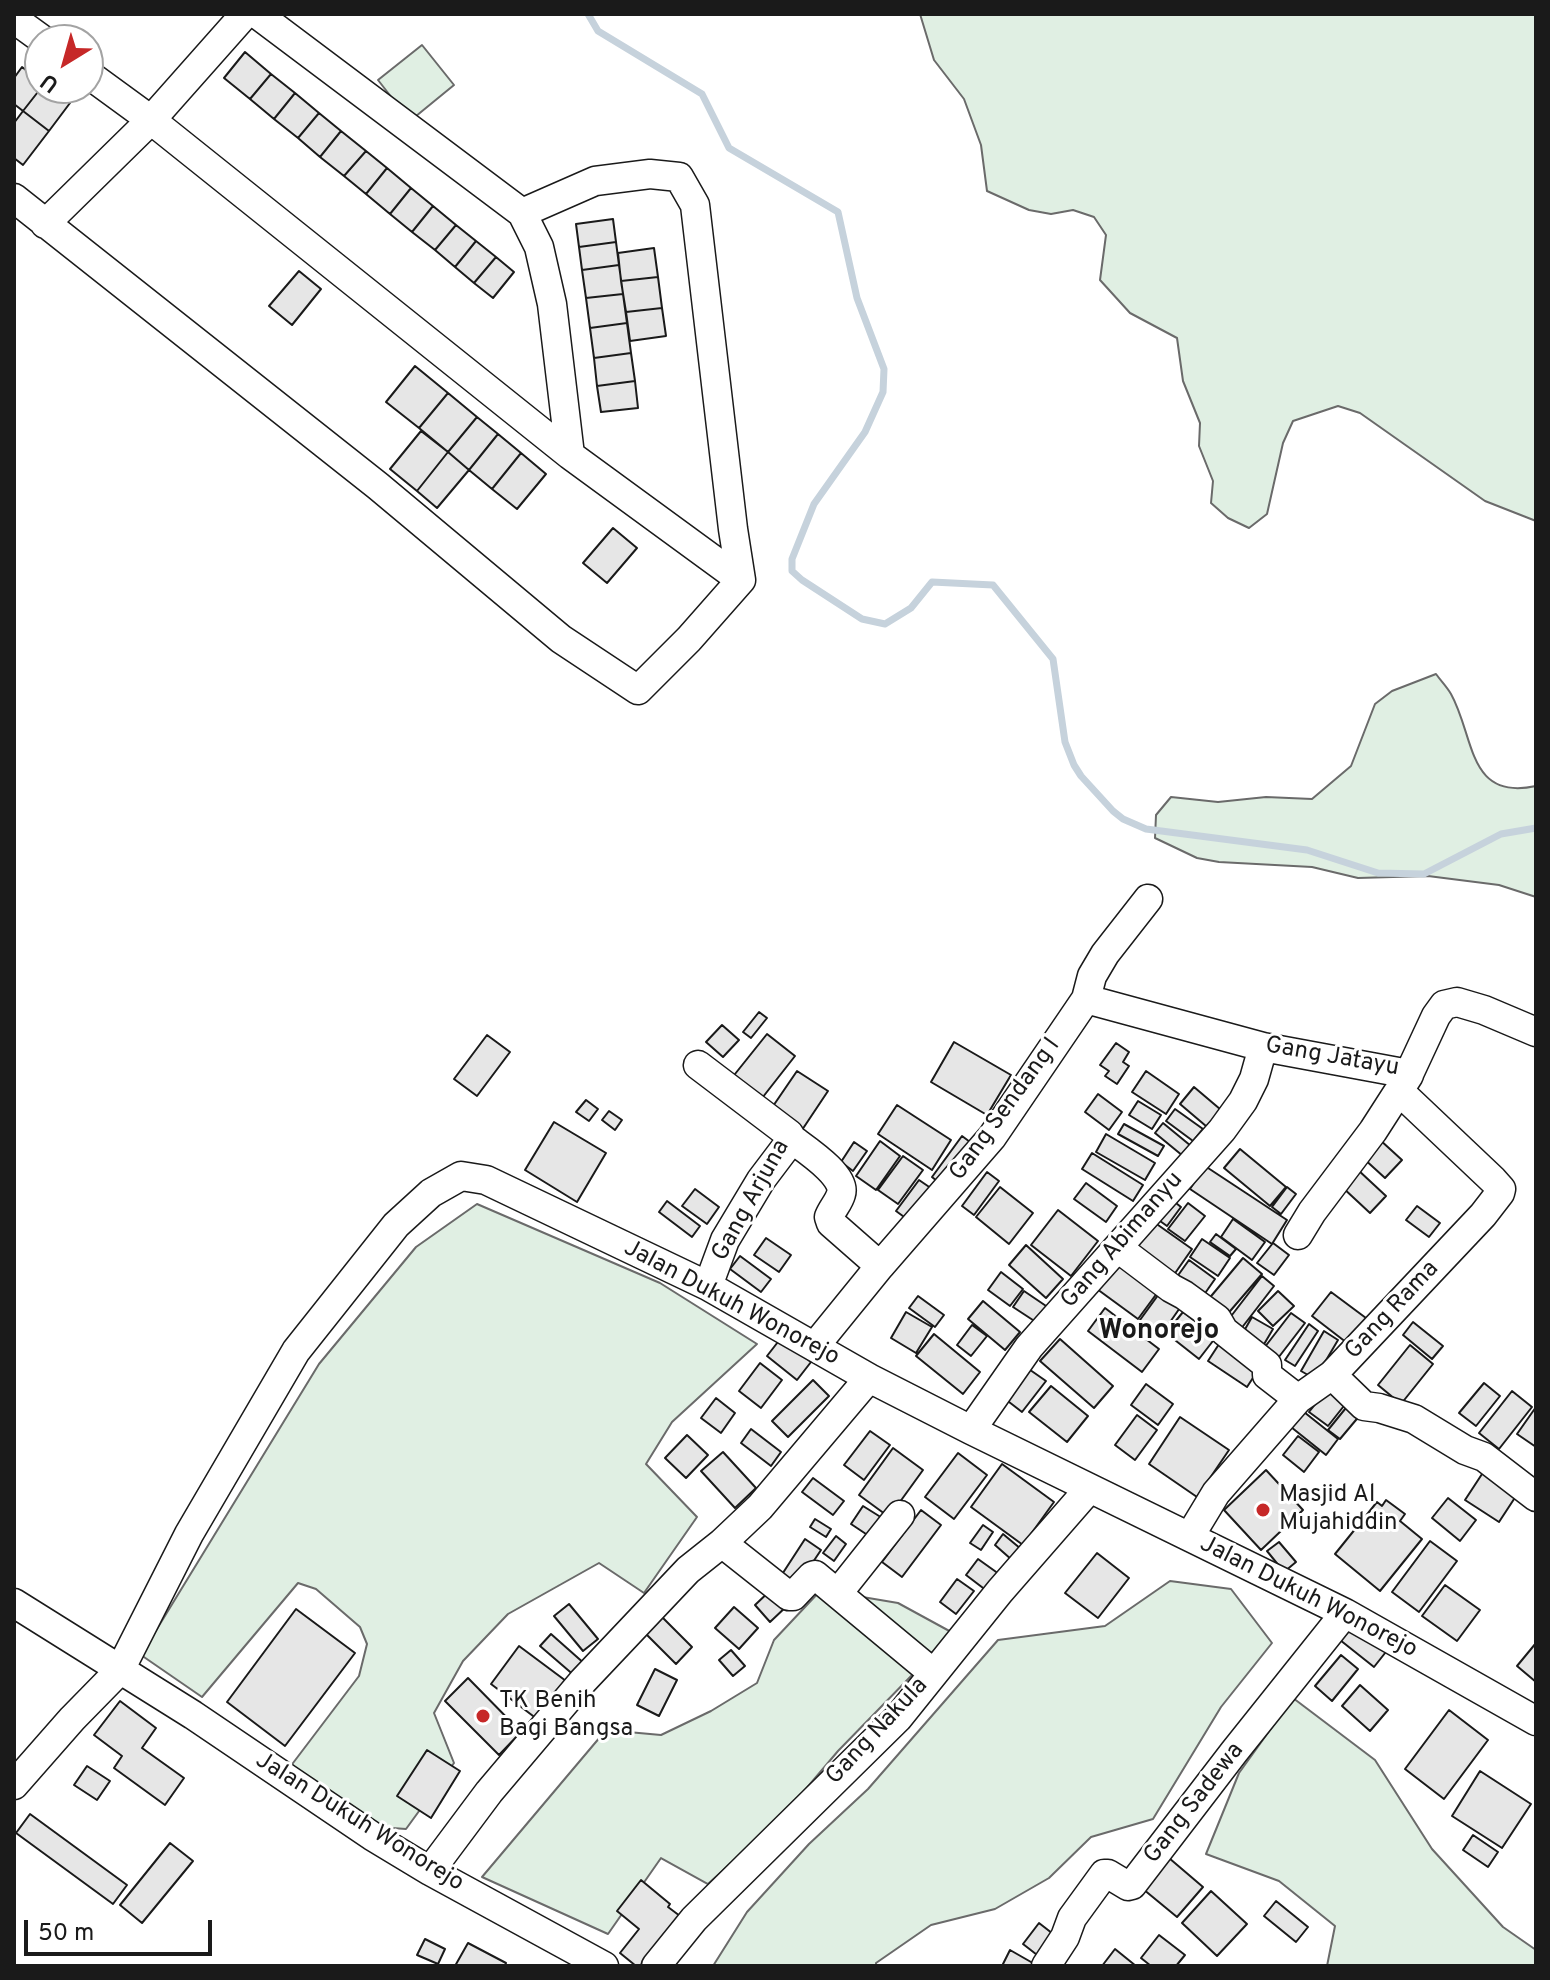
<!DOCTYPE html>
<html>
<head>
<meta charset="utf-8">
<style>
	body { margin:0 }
	#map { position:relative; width:1550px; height:1980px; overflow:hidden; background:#fff; font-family:Overpass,sans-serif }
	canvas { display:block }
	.frame { position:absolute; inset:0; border:16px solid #1a1a1a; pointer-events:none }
	.north { position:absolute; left:24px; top:24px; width:80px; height:80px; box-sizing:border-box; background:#fff; border:2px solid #a3a3a3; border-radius:50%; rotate:217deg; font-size:22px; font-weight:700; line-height:32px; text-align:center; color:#1a1a1a }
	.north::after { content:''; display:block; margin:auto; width:28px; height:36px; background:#c62828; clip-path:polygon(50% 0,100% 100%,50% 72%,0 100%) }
	.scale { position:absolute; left:24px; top:1920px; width:188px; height:36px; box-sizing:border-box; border:4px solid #1a1a1a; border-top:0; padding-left:10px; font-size:24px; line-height:28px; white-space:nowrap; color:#1a1a1a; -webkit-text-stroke:6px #fff; paint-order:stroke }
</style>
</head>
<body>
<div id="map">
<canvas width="1550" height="1980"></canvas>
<div class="frame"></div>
<div class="north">U</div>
<div class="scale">50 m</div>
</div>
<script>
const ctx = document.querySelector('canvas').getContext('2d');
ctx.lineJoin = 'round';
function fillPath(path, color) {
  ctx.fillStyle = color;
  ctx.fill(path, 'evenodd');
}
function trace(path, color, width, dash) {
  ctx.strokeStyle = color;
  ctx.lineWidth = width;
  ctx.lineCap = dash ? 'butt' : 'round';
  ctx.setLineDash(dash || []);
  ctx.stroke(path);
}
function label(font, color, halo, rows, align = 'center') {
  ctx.font = font + ' Overpass,sans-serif';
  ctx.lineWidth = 6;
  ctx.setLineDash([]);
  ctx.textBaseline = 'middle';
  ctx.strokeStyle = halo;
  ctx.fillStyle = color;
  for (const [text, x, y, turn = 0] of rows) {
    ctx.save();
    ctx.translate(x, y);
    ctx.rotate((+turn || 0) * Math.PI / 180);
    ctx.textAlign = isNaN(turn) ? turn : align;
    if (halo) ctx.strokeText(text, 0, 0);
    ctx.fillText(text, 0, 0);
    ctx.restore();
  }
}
const green = new Path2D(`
	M920,14H1536V521L1485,501L1360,413L1338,406L1293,421L1283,443L1267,514L1249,528L1228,518L1211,503L1213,481L1199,446L1200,423L1183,381L1177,338L1130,313L1100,280L1106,235L1094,217L1073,210L1051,214L1029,210L987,191L981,145L964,99L934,60Z
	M422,45L454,85L410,121L378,80Z
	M1436,674C1441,681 1447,687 1451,694C1475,737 1467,801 1536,786V897L1499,885L1428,876L1358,878L1312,867L1219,862L1197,858L1155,838L1156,815L1171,797L1218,802L1266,797L1312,799L1351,766L1375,704L1392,691Z
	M477,1204L660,1283L757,1344L672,1422L646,1464L697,1517L644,1593L599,1563L508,1614L463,1661L434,1713L454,1763L406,1829L378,1827L290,1767L359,1676L367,1644L360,1627L316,1589L298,1583L202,1697L141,1655L319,1364L416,1247Z
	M1170,1581L1231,1589L1272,1643L1221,1707L1153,1819L1091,1837L1049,1878L995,1909L931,1925L876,1963V1966H713L747,1912L809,1844L868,1789L998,1640L1105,1626Z
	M821,1590L898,1603L953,1633L838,1751L783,1816L708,1884L661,1858L608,1934L482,1877L606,1730L661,1735L711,1711L757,1683L774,1640Z
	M1293,1698L1375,1760L1432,1849L1503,1927L1536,1950V1966H1327L1335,1926L1279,1881L1206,1854L1239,1773Z`);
const stream = new Path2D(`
	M588,14L598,31L702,94L729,148L838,212L857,298L884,369L883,392L865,432L814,504L792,559V571L802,580L862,619L885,624L911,608L932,582L993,585L1053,659L1065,742L1074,765L1081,776L1113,811L1123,819L1146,829L1307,850L1378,873L1424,874L1501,834L1536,828`);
const building = new Path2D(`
	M245,52L271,74L250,99L224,78Z
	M22,67L40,81L41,88L23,111L14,104V78Z
	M271,74L295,93L274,119L250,99Z
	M41,88H50L70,103L49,131L23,111Z
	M295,93L319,113L298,138L274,119Z
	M23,111L49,131L23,165L14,158V123Z
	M319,113L341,131L320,157L298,138Z
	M341,131L366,151L344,176L320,157Z
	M366,151L387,168L366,194L344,176Z
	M387,168L411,188L390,214L366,194Z
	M411,188L433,206L412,232L390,214Z
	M433,206L456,225L435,250L412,232Z
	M613,219L616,242L579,247L576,224Z
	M456,225L476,241L455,267L435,250Z
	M476,241L496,257L474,283L455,267Z
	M616,242L619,265L582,270L579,247Z
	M654,248L658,277L621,281L618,253Z
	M496,257L514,272L493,298L474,283Z
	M619,265L623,294L586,298L582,270Z
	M299,271L321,289L292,325L269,306Z
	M658,277L662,308L626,312L621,281Z
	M623,294L627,323L590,328L586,298Z
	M662,308L666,336L630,341L626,312Z
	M627,323L631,353L594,358L590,328Z
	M631,353L635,381L597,386L594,358Z
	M415,366L448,393L419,428L386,402Z
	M635,381L638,408L601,412L597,386Z
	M448,393L477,417L448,452L419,428Z
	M477,417L498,434L469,470L448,452Z
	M421,431L448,452L417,491L390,469Z
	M498,434L521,453L492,489L469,470Z
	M448,452L469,470L437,508L417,491Z
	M521,453L546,474L517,509L492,489Z
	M613,528L637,548L607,583L583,563Z
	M759,1012L767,1018L751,1038L743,1032Z
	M722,1025L739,1040L723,1057L706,1042Z
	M767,1034L795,1056L759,1102L731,1079Z
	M487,1035L510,1052L477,1096L454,1079Z
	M954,1042L1011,1075L987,1115L931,1082Z
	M1116,1043L1129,1052L1123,1062L1129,1066L1117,1084L1105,1076L1109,1071L1100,1065Z
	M797,1071L828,1091L800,1133L769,1112Z
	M1146,1071L1179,1094L1166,1114L1132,1092Z
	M1194,1087L1227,1115L1213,1132L1180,1104Z
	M1098,1094L1122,1112L1109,1130L1085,1112Z
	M586,1100L598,1109L589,1121L576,1112Z
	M1138,1101L1161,1115L1152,1129L1129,1115Z
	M897,1105L951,1140L932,1170L878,1134Z
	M1175,1109L1203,1129L1193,1141L1166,1121Z
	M609,1111L622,1120L615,1130L602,1120Z
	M554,1122L606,1153L577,1202L525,1170Z
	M1163,1123L1191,1146L1183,1156L1155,1133Z
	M1124,1124L1164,1146L1158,1156L1118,1134Z
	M1106,1134L1155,1163L1145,1180L1096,1152Z
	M962,1136L974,1145L943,1186L932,1177Z
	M1379,1139L1402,1160L1385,1178L1362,1157Z
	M880,1141L900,1156L876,1190L856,1176Z
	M854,1142L867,1151L853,1171L841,1162Z
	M1240,1149L1286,1187L1270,1206L1224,1168Z
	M1092,1153L1143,1185L1133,1201L1082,1169Z
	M903,1156L923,1170L898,1204L878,1190Z
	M1205,1166L1287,1220L1272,1244L1190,1189Z
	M1357,1169L1386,1196L1370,1213L1341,1186Z
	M987,1172L999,1181L974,1215L962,1206Z
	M919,1180L938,1193L915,1225L896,1211Z
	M1086,1183L1117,1206L1106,1222L1074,1199Z
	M1000,1187L1033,1213L1009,1244L976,1217Z
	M1287,1187L1296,1194L1281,1214L1272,1207Z
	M695,1189L719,1207L707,1224L682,1206Z
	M1167,1196L1181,1207L1167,1226L1153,1216Z
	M667,1201L700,1226L692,1237L659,1212Z
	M1188,1203L1205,1216L1185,1241L1168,1229Z
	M1417,1206L1440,1223L1429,1237L1406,1220Z
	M1058,1210L1098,1241L1071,1276L1031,1245Z
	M1233,1219L1265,1242L1252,1260L1221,1237Z
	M1151,1220L1192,1249L1171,1279L1130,1250Z
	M1216,1234L1236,1249L1230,1256L1210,1242Z
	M766,1238L791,1255L779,1272L754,1255Z
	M1202,1239L1230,1258L1218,1276L1190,1257Z
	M1273,1243L1289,1255L1274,1275L1257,1263Z
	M1026,1245L1063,1279L1046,1298L1009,1265Z
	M1123,1255L1163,1285L1138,1319L1097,1289Z
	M740,1256L771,1279L761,1292L730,1269Z
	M1243,1258L1262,1274L1225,1317L1207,1301Z
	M1189,1260L1215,1279L1201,1299L1174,1281Z
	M1001,1272L1023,1289L1010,1306L988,1290Z
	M1262,1276L1274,1286L1237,1334L1225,1324Z
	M1164,1287L1184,1302L1161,1335L1140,1320Z
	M1024,1291L1052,1310L1042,1326L1013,1307Z
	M1278,1291L1294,1306L1273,1326L1258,1311Z
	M1331,1292L1370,1321L1351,1346L1312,1316Z
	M918,1296L944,1315L935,1327L909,1308Z
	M983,1301L1020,1332L1005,1350L968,1319Z
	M1105,1308L1159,1349L1142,1372L1088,1331Z
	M906,1312L932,1327L916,1353L891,1338Z
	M1183,1312L1216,1337L1199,1359L1166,1333Z
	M1291,1313L1305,1323L1275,1362L1261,1352Z
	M1252,1317L1273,1329L1260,1351L1240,1338Z
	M1413,1322L1443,1346L1432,1359L1403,1335Z
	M1309,1324L1318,1331L1295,1366L1285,1360Z
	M972,1325L987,1336L971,1356L957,1345Z
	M1324,1331L1338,1340L1315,1379L1301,1371Z
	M934,1334L980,1372L963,1394L916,1356Z
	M781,1338L811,1362L797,1380L767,1356Z
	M1223,1338L1262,1364L1247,1387L1208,1361Z
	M1060,1339L1113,1386L1094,1408L1040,1361Z
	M1410,1345L1433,1364L1401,1404L1378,1385Z
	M760,1363L782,1380L761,1408L739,1391Z
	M1023,1365L1046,1381L1022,1412L1000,1395Z
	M813,1380L829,1396L788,1437L772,1421Z
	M1333,1382L1351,1397L1328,1426L1309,1412Z
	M1484,1383L1500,1396L1476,1426L1459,1413Z
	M1146,1384L1173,1404L1158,1425L1131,1405Z
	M1051,1386L1088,1416L1067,1442L1029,1412Z
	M1512,1391L1532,1407L1499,1449L1479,1433Z
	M716,1398L735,1413L721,1433L701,1418Z
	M1354,1398L1366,1408L1340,1439L1328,1430Z
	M1536,1407V1447L1517,1434Z
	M1304,1412L1338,1439L1326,1455L1291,1427Z
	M1137,1415L1157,1430L1135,1460L1115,1445Z
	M1180,1417L1229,1450L1197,1497L1149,1464Z
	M751,1429L781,1452L771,1466L741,1443Z
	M870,1431L890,1445L864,1480L844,1465Z
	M687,1435L708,1455L686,1478L665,1458Z
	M1298,1436L1319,1452L1304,1472L1283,1455Z
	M893,1448L923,1470L889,1517L859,1495Z
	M723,1452L756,1488L735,1508L701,1471Z
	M958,1453L987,1475L954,1519L925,1497Z
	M1002,1464L1054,1502L1023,1545L971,1507Z
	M1266,1470L1303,1510L1261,1550L1224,1510Z
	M1484,1471L1518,1493L1499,1522L1465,1500Z
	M813,1478L844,1501L833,1515L802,1492Z
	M1448,1498L1476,1520L1460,1541L1432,1518Z
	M1386,1500L1405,1514L1400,1521L1422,1539L1380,1591L1335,1554L1377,1502L1382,1506Z
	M863,1506L887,1521L875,1540L851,1524Z
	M921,1510L941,1525L902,1577L882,1562Z
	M815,1519L831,1529L826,1537L810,1527Z
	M983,1525L993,1532L981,1550L970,1543Z
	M1003,1534L1021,1549L1012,1560L995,1545Z
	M836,1536L846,1544L834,1561L823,1553Z
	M805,1539L821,1550L795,1589L779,1579Z
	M1430,1541L1457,1561L1419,1612L1392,1592Z
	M1279,1542L1296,1562L1284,1572L1267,1551Z
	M1097,1553L1129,1578L1098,1618L1065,1593Z
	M978,1559L999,1574L987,1591L966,1575Z
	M957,1579L974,1591L956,1614L940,1602Z
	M1445,1585L1480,1610L1457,1641L1422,1616Z
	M773,1588L788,1605L770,1622L755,1605Z
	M569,1604L598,1639L583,1651L554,1616Z
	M734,1607L758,1628L739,1649L715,1628Z
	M296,1609L355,1653L285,1746L227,1702Z
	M662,1617L692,1647L676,1664L645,1633Z
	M1349,1617L1389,1648L1374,1667L1335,1636Z
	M551,1634L586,1665L576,1677L540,1646Z
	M1536,1643V1682L1517,1666Z
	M519,1646L566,1681L537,1719L491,1684Z
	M731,1650L745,1666L733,1676L719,1660Z
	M1341,1655L1358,1669L1332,1701L1315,1686Z
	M655,1669L677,1680L659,1716L637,1705Z
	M468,1678L521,1732L499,1755L445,1701Z
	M1360,1685L1388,1710L1370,1731L1342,1706Z
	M120,1701L156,1728L142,1748L184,1778L165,1805L114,1768L122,1756L94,1735Z
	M1449,1710L1488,1740L1444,1799L1405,1769Z
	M427,1750L460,1771L431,1818L397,1796Z
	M87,1766L110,1781L97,1800L74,1785Z
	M1480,1771L1531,1804L1502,1848L1452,1816Z
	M30,1814L127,1885L113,1904L16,1833Z
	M1473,1835L1498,1852L1488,1867L1463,1850Z
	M170,1843L193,1861L142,1923L120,1905Z
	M1169,1858L1203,1887L1177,1917L1143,1889Z
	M641,1880L670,1904L668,1907L680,1916L640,1966H636L620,1953L639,1929L617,1911Z
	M1211,1891L1247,1924L1217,1956L1182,1923Z
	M1276,1901L1308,1927L1296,1942L1264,1916Z
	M1039,1923L1057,1937L1041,1958L1023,1944Z
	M1159,1935L1185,1955L1176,1966H1151L1141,1958Z
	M425,1939L445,1949L438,1964L417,1955Z
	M468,1943L506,1963L505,1966H455Z
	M1115,1949L1136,1966H1102Z
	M1010,1950L1038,1966H1002Z`);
const minor = new Path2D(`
	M257,14L522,213L539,247L552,304L570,455L741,580
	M14,19L43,40
	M88,74L151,120L570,455
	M14,198L378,486L561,639L638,690L689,639L741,580L733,529L695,205L679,177L650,174L595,181L522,213
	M45,224L151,120L245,14
	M1086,999L1263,1047L1409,1074L1436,1016L1444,1005L1457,1002L1484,1010L1536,1032
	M698,1065L789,1134L792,1139L761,1180L725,1240L708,1286
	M792,1139C805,1149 847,1176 841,1194C839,1202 832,1209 829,1217L831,1223L880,1266
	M1298,1235L1312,1212L1373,1131L1409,1075
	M1118,1248L1171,1288L1184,1295L1217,1319L1224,1331L1267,1365V1375L1298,1399
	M815,1346L880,1266L992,1137L1086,999L1092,976L1105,954L1148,899
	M1332,1375L1364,1406L1379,1408L1414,1419L1465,1450L1484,1457L1536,1497
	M971,1430L1029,1347L1222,1130L1243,1101L1254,1079L1263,1047
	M1190,1536L1216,1493L1298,1399L1332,1375L1483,1215L1500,1193L1501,1189L1493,1180L1399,1091
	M722,1543L789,1596H793L812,1576L815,1575L933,1673
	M838,1593L900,1515
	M14,1603L193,1715L372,1836L430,1871L604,1966
	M14,1785L72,1719L120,1670L189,1534L296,1351L396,1225L431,1193L461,1176L486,1180L708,1286L869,1378L971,1430L1345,1613L1536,1721
	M430,1871L489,1792L583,1681L688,1570L722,1543L760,1507L869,1378
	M656,1966L694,1919L898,1718L1000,1591L1089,1489
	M1046,1966L1065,1937L1072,1918L1104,1874H1108L1128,1886L1132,1885L1234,1752L1345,1613`);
const markers = [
	[1263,1510,8,"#c62828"],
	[483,1716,8,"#c62828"]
];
const streetNames = [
	["Gang Jatayu",1332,1058,10],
	["Gang Sendang I",1006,1110,-54],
	["Gang Arjuna",752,1201,-61],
	["Gang Abimanyu",1123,1241,-49],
	["Jalan Dukuh Wonorejo",731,1304,28],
	["Gang Rama",1393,1311,-47],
	["Jalan Dukuh Wonorejo",1308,1598,27],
	["Gang Nakula",878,1732,-47],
	["Gang Sadewa",1195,1804,-52],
	["Jalan Dukuh Wonorejo",359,1823,32]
];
const poiNames = [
	["Masjid Al",1279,1496],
	["Mujahiddin",1279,1524],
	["TK Benih",499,1702],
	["Bagi Bangsa",499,1730]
];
const quarterNames = [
	["Wonorejo",1159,1332]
];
fillPath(green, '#e0efe3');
trace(green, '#6a6a6a', 2);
trace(stream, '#c6d2dc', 7);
fillPath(building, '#e6e6e6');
trace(building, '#1a1a1a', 2);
trace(minor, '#1a1a1a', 31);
trace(minor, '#fff', 28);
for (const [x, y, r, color] of markers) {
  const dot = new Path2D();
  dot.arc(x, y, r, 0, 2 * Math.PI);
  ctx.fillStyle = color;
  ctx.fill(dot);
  trace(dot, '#fff', 3);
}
label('24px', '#1a1a1a', '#fff', streetNames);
label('24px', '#1a1a1a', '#fff', poiNames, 'left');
label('bold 28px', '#1a1a1a', '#fff', quarterNames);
</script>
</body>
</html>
